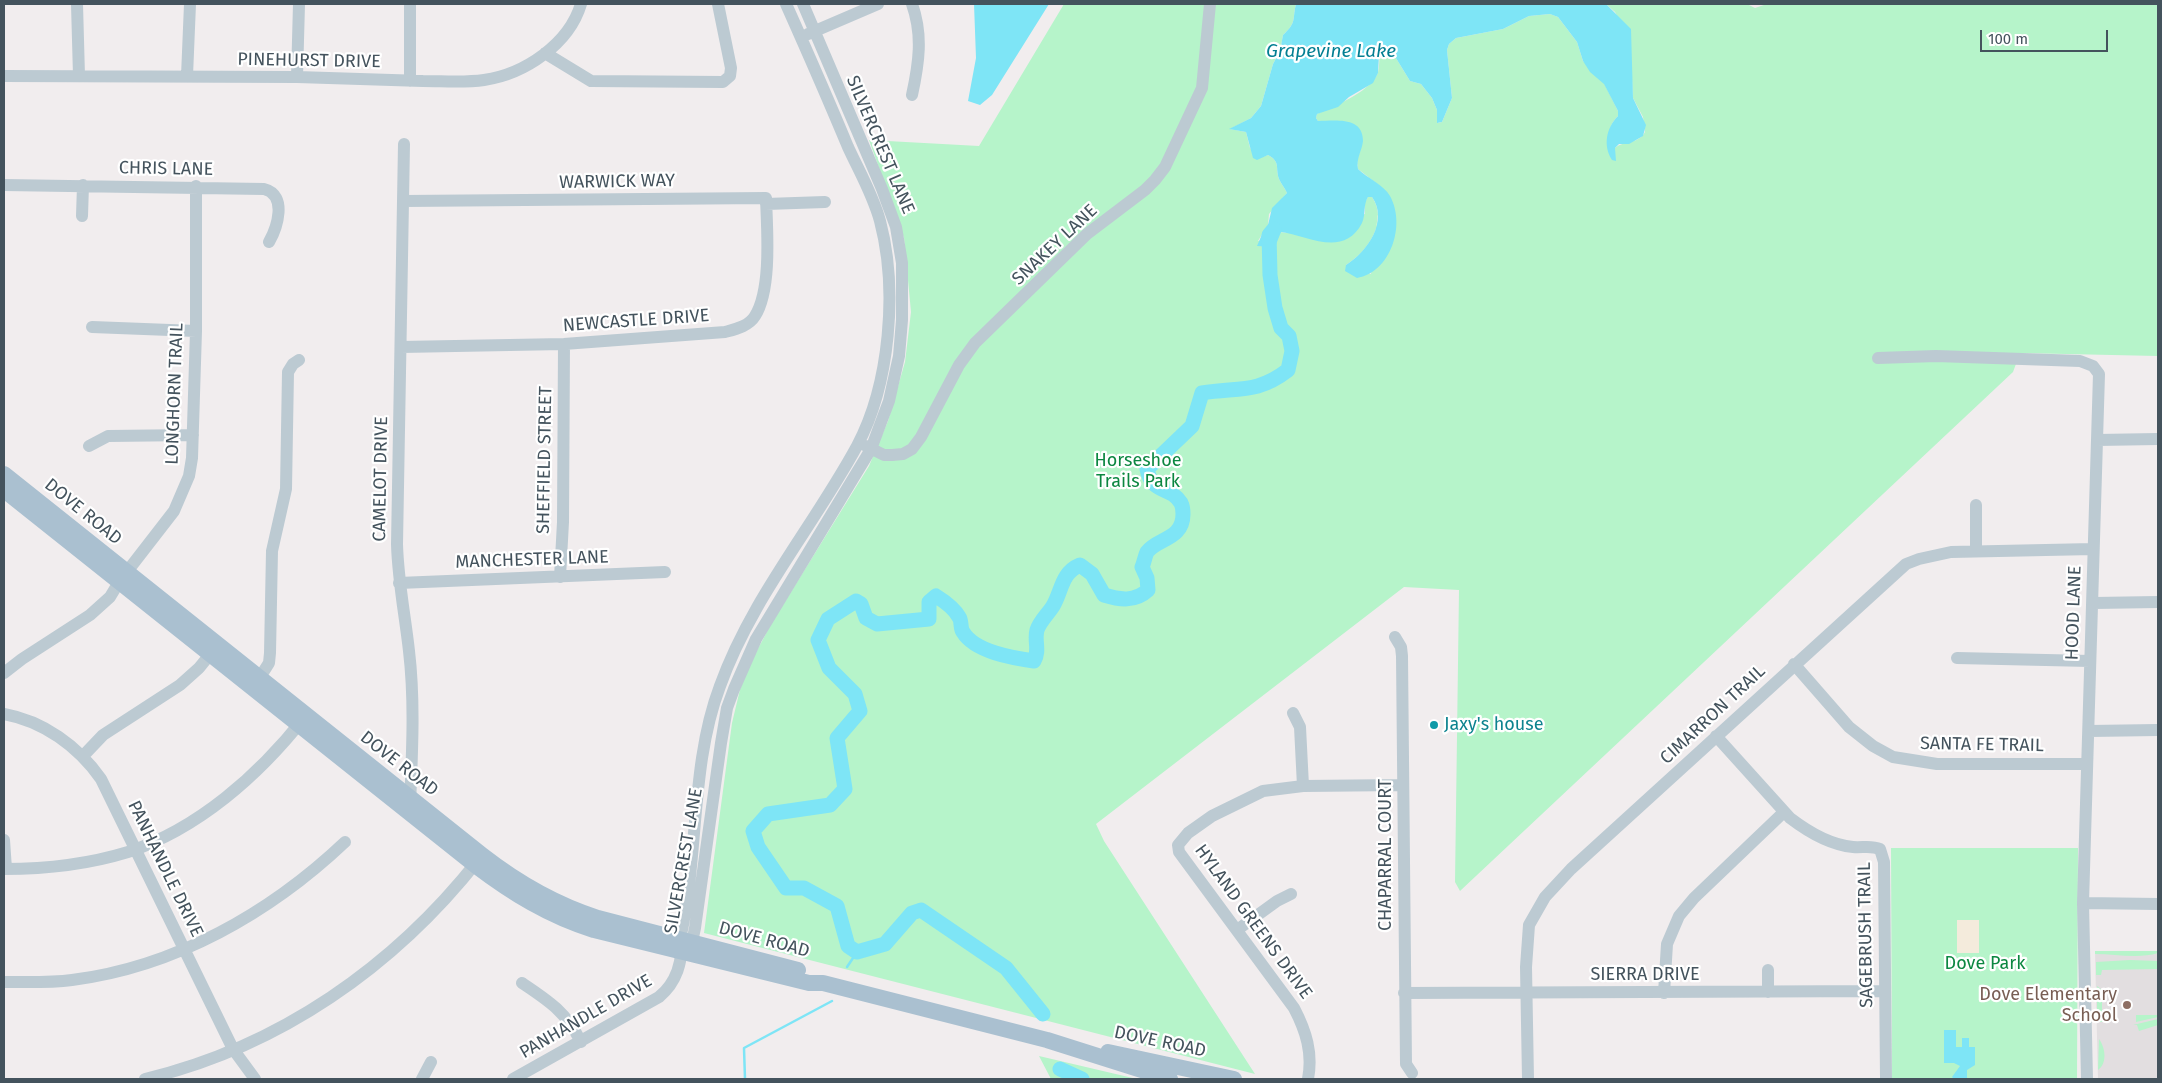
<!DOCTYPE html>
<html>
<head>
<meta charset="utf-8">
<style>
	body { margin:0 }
	#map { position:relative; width:2162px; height:1083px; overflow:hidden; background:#f1edee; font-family:"Fira Sans",sans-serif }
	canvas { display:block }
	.frame { position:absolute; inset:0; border:5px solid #44535d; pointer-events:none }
	.scale { position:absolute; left:1980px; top:30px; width:128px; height:22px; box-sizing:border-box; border:2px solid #44535d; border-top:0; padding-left:6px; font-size:15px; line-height:18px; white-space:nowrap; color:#44535d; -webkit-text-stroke:4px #fff; paint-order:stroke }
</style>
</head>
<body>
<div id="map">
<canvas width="2162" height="1083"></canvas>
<div class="frame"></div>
<div class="scale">100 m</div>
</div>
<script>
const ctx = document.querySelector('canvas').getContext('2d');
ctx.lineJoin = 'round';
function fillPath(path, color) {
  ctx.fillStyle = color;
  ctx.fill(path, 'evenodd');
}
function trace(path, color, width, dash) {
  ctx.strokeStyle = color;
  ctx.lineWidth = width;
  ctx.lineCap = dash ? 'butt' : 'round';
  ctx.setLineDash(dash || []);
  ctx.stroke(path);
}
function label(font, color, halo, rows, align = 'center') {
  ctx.font = font + ' "Fira Sans",sans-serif';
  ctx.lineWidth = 4.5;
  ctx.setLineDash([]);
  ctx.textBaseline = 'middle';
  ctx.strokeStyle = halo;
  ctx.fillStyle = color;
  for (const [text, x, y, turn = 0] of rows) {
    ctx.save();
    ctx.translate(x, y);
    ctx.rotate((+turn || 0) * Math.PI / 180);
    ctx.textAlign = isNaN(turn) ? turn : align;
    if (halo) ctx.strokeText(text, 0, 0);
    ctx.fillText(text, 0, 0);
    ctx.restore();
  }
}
const education = new Path2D(`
	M2095,951H2158V1079H2098Z`);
const green = new Path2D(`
	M1064,4H1296C1292,20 1297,22 1283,35L1280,51L1273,64L1261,106L1251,118L1230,129L1246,132L1250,148L1262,157L1268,155C1281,162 1275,168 1279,179C1281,184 1285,188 1287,193L1269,214L1268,225L1258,241L1277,237L1280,232L1287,233L1365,214V202L1368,197H1372C1389,222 1367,252 1346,265L1371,274L1381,187L1358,169L1357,160L1360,151L1326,121H1318L1316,118L1317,114C1336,105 1366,94 1377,75C1381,66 1377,57 1383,49L1391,50L1410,81L1421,84L1432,98L1437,110L1438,123L1442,122L1452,98L1447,50L1449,44L1456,38L1503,29L1529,16L1550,14L1558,17L1577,42L1583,61L1604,83L1618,111V116C1606,128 1609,138 1614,153L1615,148C1624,140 1638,145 1645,132L1643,117L1633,98L1630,41L1615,12L1606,4H1747L1755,8L1767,4H2158V356L2020,353L2013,372L1460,891L1455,882L1459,590L1404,587L1096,824L1104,841L1255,1074L704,933L732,723L743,677L771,624L869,466L888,421L905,362L911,312L904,238L869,140L979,146Z
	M1891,848H2078L2077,1079H1892Z
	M2095,951H2158V953C2139,959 2115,954 2095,954Z
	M2130,960L2158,961V969L2102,970L2101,975H2096V962Z
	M2097,986L2102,990V1016L2106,1022H2097Z
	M2136,1015H2158V1017L2136,1022Z
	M2158,1019V1025L2139,1031L2137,1025H2133Z
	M2099,1039C2105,1047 2108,1063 2098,1070Z
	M1039,1056L1137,1079H1051Z`);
const sand = new Path2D(`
	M1957,920H1979V953H1957Z`);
const water = new Path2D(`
	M974,4H1049L992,95L980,105L968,101L976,58Z
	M1296,4H1606L1631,29L1633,98L1646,125L1643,136L1629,144H1619L1615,148L1616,161L1612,160C1603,146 1606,128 1618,116V111L1604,84L1590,72L1583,61L1577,42L1558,17L1550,14L1529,16L1503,29L1456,38L1449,44L1447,50L1452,98L1442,122L1437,123V110L1432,98L1421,84L1410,81L1391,50L1383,49L1379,55L1378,73L1373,83L1349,97L1338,107L1317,114L1316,118L1318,121C1335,121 1363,116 1363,141C1362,151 1356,158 1358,169C1367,178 1384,185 1390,196C1406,225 1391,272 1357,278L1345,271L1346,265C1367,252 1389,221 1372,197H1368C1363,205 1366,214 1362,223C1344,258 1308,236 1281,232L1275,247L1257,246L1263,232L1268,225L1272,208L1287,193C1285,188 1281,184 1279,179C1275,168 1281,162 1268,155L1257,160L1253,158L1246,132L1229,129L1251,118L1261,106L1273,64L1280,51L1283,35C1297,22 1292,20 1296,4Z
	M1944,1030H1956V1047H1962V1038H1969V1047H1975V1065L1967,1070V1079H1954L1952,1077L1960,1066L1954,1063H1944Z`);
const stream = new Path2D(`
	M847,967L857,952
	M745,1079L744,1048L832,1001`);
const river = new Path2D(`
	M1043,1014L1006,968L921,910L912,913L885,944L857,952L848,946L837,906L804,888H786L758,847L753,831L768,814L830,805L845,789L837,738L860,711L855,694L829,668L818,640L828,619L856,601L861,604L866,618L877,624L929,619V602L936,596C944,601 954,608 959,617C962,621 960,628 963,632C975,652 1013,658 1034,661C1040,651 1034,640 1037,630C1040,621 1048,614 1053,606C1062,591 1061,573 1080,565L1092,574L1104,595C1120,600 1135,602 1148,590L1147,578L1142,567C1144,563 1145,556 1147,552C1157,538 1183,540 1183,514C1183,510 1183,507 1181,503C1170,485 1152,495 1147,469L1192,426L1202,393C1238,387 1257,394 1288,370L1292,351L1289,336L1281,328L1275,308L1270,275L1269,235L1274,229
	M1060,1069L1082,1079`);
const minor = new Path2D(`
	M77,4L79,76
	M410,4V81
	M912,4C923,35 919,63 912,95
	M808,34L878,4
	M545,53L591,81L723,82L730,76L731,68L718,4
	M4,76L297,77C339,78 381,80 423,81C443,81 464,83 484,80C525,74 569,44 581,4
	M187,76L190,4
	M297,77L299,4
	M404,144L397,544C398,581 405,615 409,651C415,702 412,754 410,805
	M4,185L264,189C288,195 277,228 269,242
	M766,204L825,202
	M82,216L83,185
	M92,327L196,331
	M401,347L564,344L725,332C736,329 749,326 755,316C772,289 767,229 766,198L404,201
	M1878,358L1936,356L2080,361L2093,366L2099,374L2083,903L2087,1079
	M2097,440L2158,439
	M89,446L108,436L193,435
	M866,446L884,455H892L903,454L912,449L921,437L959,365L975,343L1087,234L1145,190L1155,180L1165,167L1202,88L1210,4
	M1976,505V551
	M560,577L563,522L564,344
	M399,583L665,572
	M2094,603L2158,602
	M1395,637L1401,647L1402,656L1406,1064L1412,1073
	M1957,658L2090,661
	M1794,664L1849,727L1873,746L1893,757L1937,764H2087
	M4,673L22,659L90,615L110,597L119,582L174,511L189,476L192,458L196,331V186
	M255,685L269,663L270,653L272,551L286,489L288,372L293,364L299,360
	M1293,713L1300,727L1303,786
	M4,714C43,721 78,746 101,779L233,1049L255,1079
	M2089,731L2158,730
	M1716,736L1790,818C1807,831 1831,845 1853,847C1862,848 1871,845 1880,849L1884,862L1886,1079
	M83,756L103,735L180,685L199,668L216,647
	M4,840L6,869
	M4,869C44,869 89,864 128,852C198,829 259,775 304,718
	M2083,903L2158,904
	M1237,930L1277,901L1291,894
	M686,948L692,942L695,928L721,743L727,708L734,689L756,639L871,449L889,401L899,356L902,320V263L896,227L882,189L803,4
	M1768,970V992
	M4,982C26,982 49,983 72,980C175,967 270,913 345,842
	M522,983C549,1001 566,1012 581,1042
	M1404,993L1885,991
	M1664,993L1667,944L1679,916L1694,898L1784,812
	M145,1079C279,1047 394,967 479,859
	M422,1079L431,1062
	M513,1079L659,997C676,983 684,961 680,939C699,857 690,765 720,686C751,599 813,527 857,446C890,384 898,289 880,221C873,195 859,171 848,147C828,99 807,51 786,4
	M1308,1079C1313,1053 1306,1031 1294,1008L1179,852L1178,845L1188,833L1212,816L1263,791L1303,786L1403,785
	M1528,1079L1526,967L1529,925L1545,897L1571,869L1906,564L1919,559L1951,552L2093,549`);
const major = new Path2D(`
	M4,474L482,855C518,883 554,904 598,918L798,970
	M4,490L475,865C512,893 549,916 594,930L809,983H823L1047,1040L1170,1079
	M1108,1052L1234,1079`);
const markers = [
	[1434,725,5,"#0f9aa8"],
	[2127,1005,5,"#8d6e63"]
];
const streetNames = [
	["PINEHURST DRIVE",309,61,1],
	["SILVERCREST LANE",880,145,67],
	["CHRIS LANE",166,169,1],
	["WARWICK WAY",617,182,-1],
	["SNAKEY LANE",1055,245,-43],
	["NEWCASTLE DRIVE",636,321,-4],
	["LONGHORN TRAIL",175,394,-88],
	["SHEFFIELD STREET",545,460,-89],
	["CAMELOT DRIVE",381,479,-89],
	["DOVE ROAD",83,512,39],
	["MANCHESTER LANE",532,560,-2],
	["HOOD LANE",2074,613,-88],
	["CIMARRON TRAIL",1713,715,-43],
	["SANTA FE TRAIL",1982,745,1],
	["DOVE ROAD",399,764,38],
	["CHAPARRAL COURT",1386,855,-90],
	["SILVERCREST LANE",684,861,-80],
	["PANHANDLE DRIVE",165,869,64],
	["HYLAND GREENS DRIVE",1253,922,54],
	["SAGEBRUSH TRAIL",1866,935,-91],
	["DOVE ROAD",764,940,15],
	["SIERRA DRIVE",1645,975],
	["PANHANDLE DRIVE",586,1017,-30],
	["DOVE ROAD",1160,1042,12]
];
const parkNames = [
	["Horseshoe",1138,461],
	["Trails Park",1138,482],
	["Dove Park",1985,964]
];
const cultureNames = [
	["Jaxy's house",1444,725]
];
const educationNames = [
	["Dove Elementary",2117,995],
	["School",2117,1016]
];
const waterNames = [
	["Grapevine Lake",1331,52]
];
fillPath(education, '#e2dee0');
fillPath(green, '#b6f4ca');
fillPath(sand, '#f4ebdc');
fillPath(water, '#7ee5f6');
trace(stream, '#7ee5f6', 2.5);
trace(river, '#7ee5f6', 15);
trace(minor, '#bccad2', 12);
trace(major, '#aac0d0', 16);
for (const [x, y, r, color] of markers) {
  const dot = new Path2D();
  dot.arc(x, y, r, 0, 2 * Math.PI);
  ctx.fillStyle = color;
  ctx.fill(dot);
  trace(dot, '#fff', 2);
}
label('18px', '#44535d', '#fff', streetNames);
label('18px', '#0c8741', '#fff', parkNames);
label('18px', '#0d838f', '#fff', cultureNames, 'left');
label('18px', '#785e54', '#fff', educationNames, 'right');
label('italic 19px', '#037f93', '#fff', waterNames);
</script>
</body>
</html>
